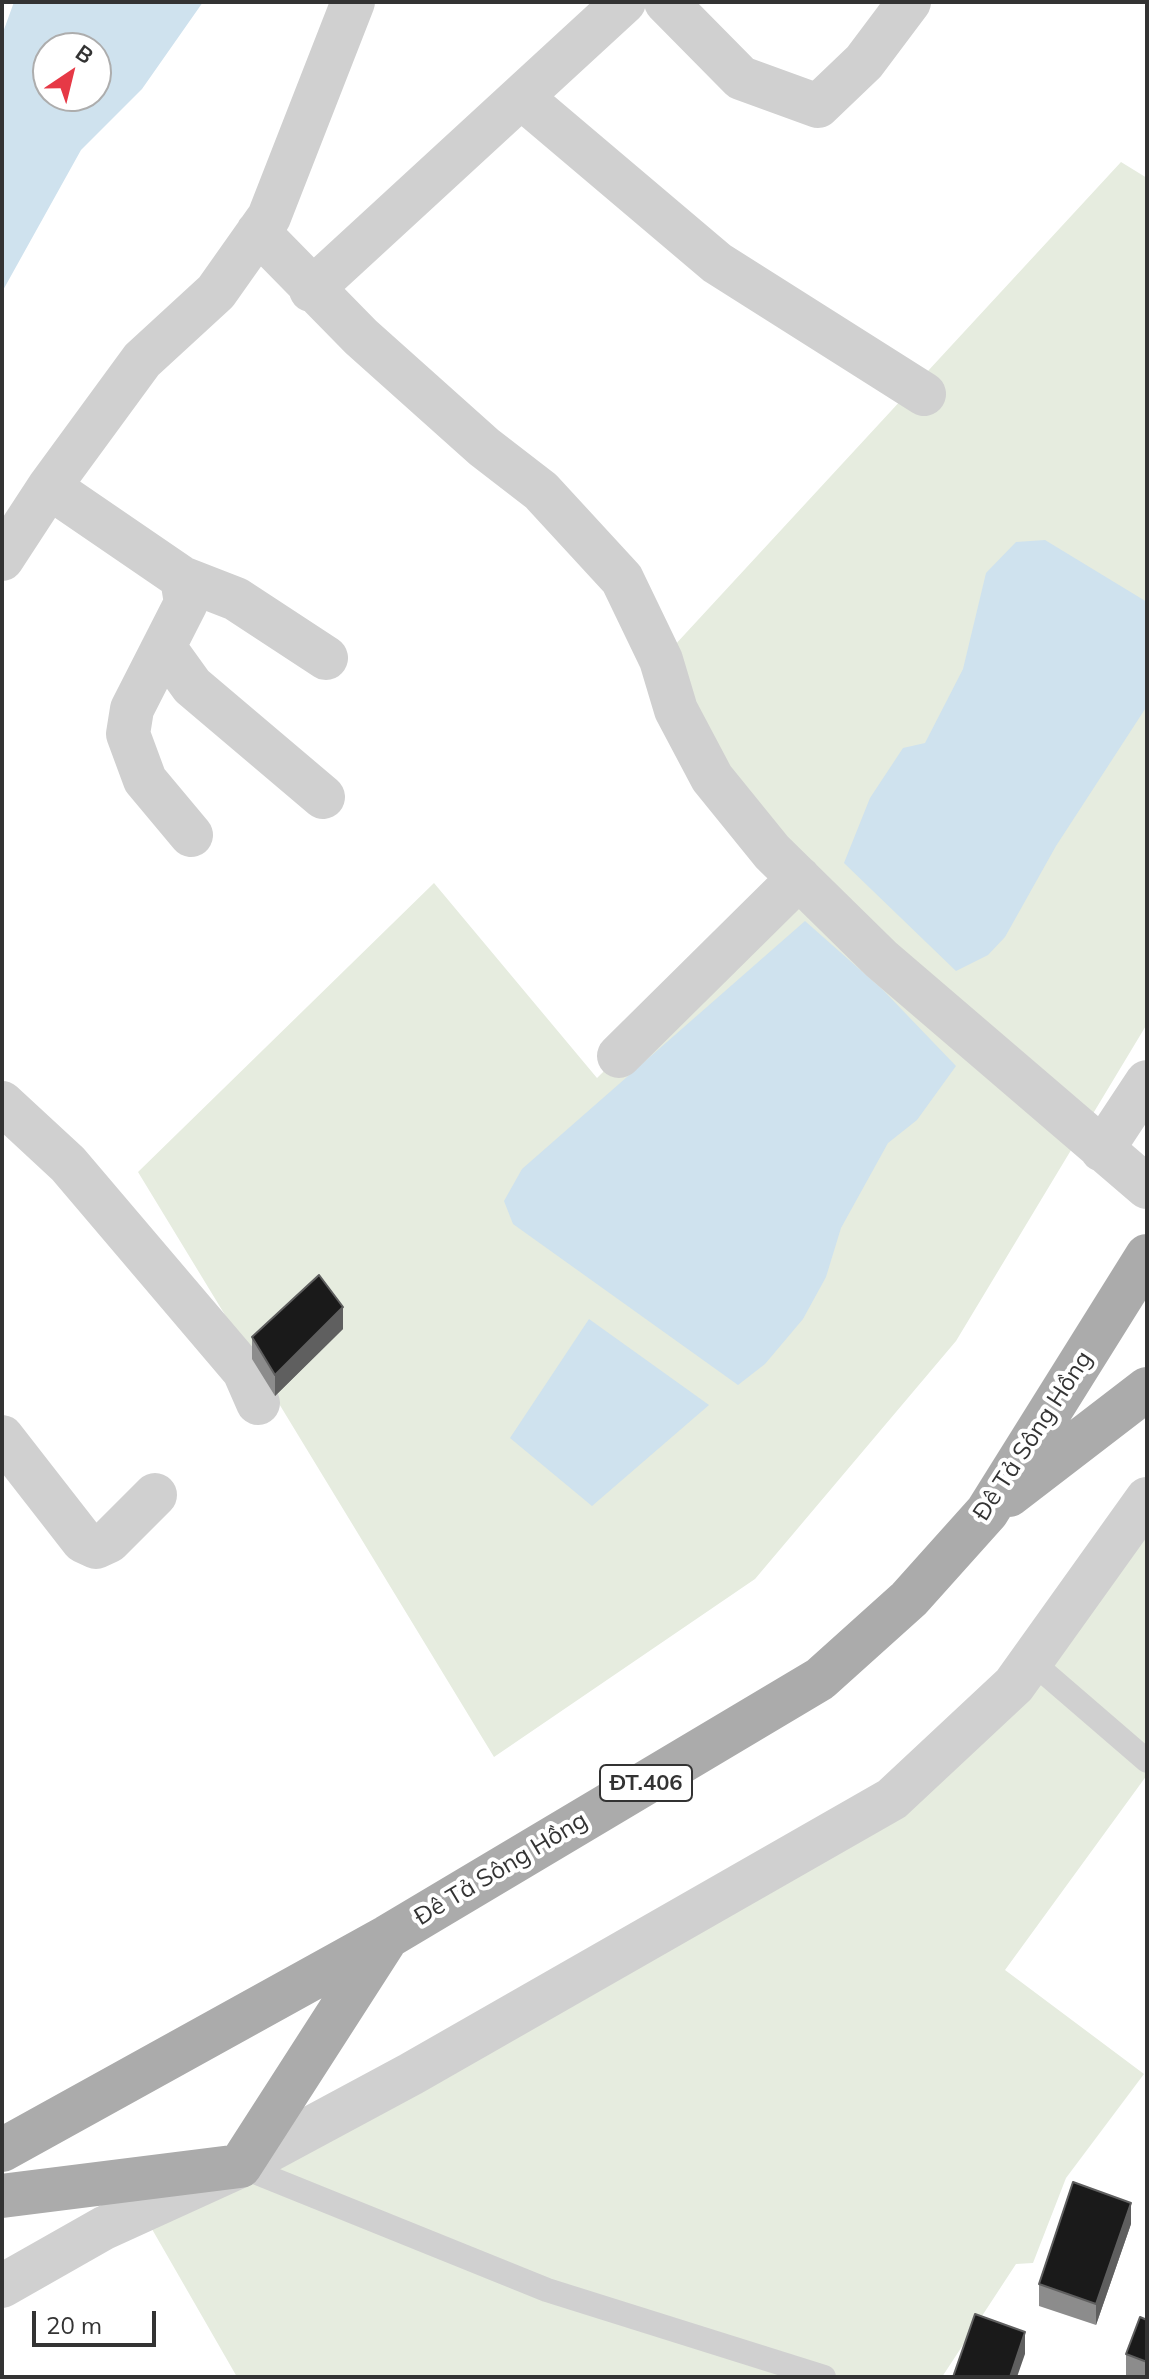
<!DOCTYPE html>
<html>
<head>
<meta charset="utf-8">
<style>
	body { margin:0 }
	#map { position:relative; width:1149px; height:2379px; overflow:hidden; background:#fff; font-family:Mulish,sans-serif }
	canvas { display:block }
	.frame { position:absolute; inset:0; border:4px solid #333; pointer-events:none }
	.north { position:absolute; left:32px; top:32px; width:80px; height:80px; box-sizing:border-box; background:#fff; border:2px solid #adadad; border-radius:50%; rotate:35deg; font-size:22px; font-weight:700; line-height:32px; text-align:center; color:#333 }
	.north::after { content:''; display:block; margin:auto; width:28px; height:36px; background:#e63946; clip-path:polygon(50% 0,100% 100%,50% 72%,0 100%) }
	.scale { position:absolute; left:32px; top:2311px; width:124px; height:36px; box-sizing:border-box; border:4px solid #333; border-top:0; padding-left:10px; font-size:24px; line-height:28px; white-space:nowrap; color:#333; -webkit-text-stroke:6px #fff; paint-order:stroke }
</style>
</head>
<body>
<div id="map">
<canvas width="1149" height="2379"></canvas>
<div class="frame"></div>
<div class="north">B</div>
<div class="scale">20 m</div>
</div>
<script>
const ctx = document.querySelector('canvas').getContext('2d');
ctx.lineJoin = 'round';
function fillPath(path, color) {
  ctx.fillStyle = color;
  ctx.fill(path, 'evenodd');
}
function trace(path, color, width, dash) {
  ctx.strokeStyle = color;
  ctx.lineWidth = width;
  ctx.lineCap = dash ? 'butt' : 'round';
  ctx.setLineDash(dash || []);
  ctx.stroke(path);
}
function label(font, color, halo, rows, align = 'center') {
  ctx.font = font + ' Mulish,sans-serif';
  ctx.lineWidth = 8;
  ctx.setLineDash([]);
  ctx.textBaseline = 'middle';
  ctx.strokeStyle = halo;
  ctx.fillStyle = color;
  for (const [text, x, y, turn = 0] of rows) {
    ctx.save();
    ctx.translate(x, y);
    ctx.rotate((+turn || 0) * Math.PI / 180);
    ctx.textAlign = isNaN(turn) ? turn : align;
    if (halo) ctx.strokeText(text, 0, 0);
    ctx.fillText(text, 0, 0);
    ctx.restore();
  }
}
const green = new Path2D(`
	M1121,162L1147,178V1024L956,1341L755,1579L494,1757L138,1172L434,883L597,1078L799,878L661,660Z
	M1147,1510V1775L1005,1970L1144,2074L1066,2178L1033,2263L1016,2264L942,2377H237L141,2210L892,1799Z`);
const water = new Path2D(`
	M14,2H203L142,89L81,150L2,292V35ZM48,48H96V96H48Z
	M1045,540L1147,602V706L1056,846L1005,937L988,955L956,971L844,863L870,798L903,748L925,743L963,669L986,573L1016,542Z
	M805,921L883,990L956,1066L917,1120L888,1143L841,1228L826,1277L803,1319L765,1364L738,1385L513,1224L504,1201L522,1169Z
	M589,1319L709,1405L592,1506L510,1438Z`);
const service = new Path2D(`
	M1031,1661L1147,1761
	M240,2166L547,2290L824,2377`);
const minor = new Path2D(`
	M666,2L741,78L818,106L864,62L909,2
	M521,97L717,263L924,394
	M258,232L361,337L484,447L541,491L622,579L661,660L676,710L712,778L772,852L881,959L1147,1187
	M311,290L624,2
	M49,487L182,578L186,603L132,709L128,734L145,780L191,835
	M2,559L49,487L142,360L216,292L269,217L353,2
	M182,578L236,599L326,658
	M164,647L192,686L323,797
	M619,1056L799,878
	M2,1103L68,1164L244,1371L258,1403
	M1102,1150L1147,1082
	M2,1437L83,1541L96,1547L109,1541L155,1495
	M2,2286L104,2228L240,2166L411,2074L892,1799L1014,1685L1147,1499`);
const primary = new Path2D(`
	M1009,1495L1147,1389
	M2,2150L387,1937L820,1679L909,1599L987,1512L1147,1256
	M2,2196L240,2166L384,1942`);
const wall = new Path2D(`
	M343,1329L275,1396L252,1359V1337Z
	M1131,2224L1096,2325L1039,2306V2284Z
	M1147,2320V2377H1130L1126,2376V2354Z`);
const shadedWall = new Path2D(`
	M343,1307V1329L275,1396V1375Z
	M1131,2203V2224L1096,2325V2304Z
	M1025,2332V2354L1017,2377H1010Z`);
const building = new Path2D(`
	M319,1275L343,1307L275,1375L252,1337Z
	M1073,2182L1131,2203L1096,2304L1039,2284Z
	M975,2314L1025,2332L1010,2377H953Z
	M1140,2317L1147,2320V2362L1126,2354Z`);
const shields = [
	[646,1783,92]
];
const shieldNames = [
	["ĐT.406",646,1783]
];
const streetNames = [
	["Đê Tả Sông Hồng",1033,1436,-57],
	["Đê Tả Sông Hồng",501,1869,-31]
];
fillPath(green, '#e6ecdf');
fillPath(water, '#cfe2ee');
trace(service, '#d0d0d0', 24);
trace(minor, '#d0d0d0', 44);
trace(primary, '#ababab', 44);
fillPath(wall, '#8c8c8c');
fillPath(shadedWall, '#5f5f5f');
fillPath(building, '#1a1a1a');
trace(building, '#5f5f5f', 2);
for (const [x, y, w] of shields) {
  const box = new Path2D();
  box.roundRect(x - w / 2, y - 18, w, 36, 6);
  ctx.fillStyle = '#fff';
  ctx.fill(box);
  trace(box, '#333', 2);
}
label('bold 22px', '#333', null, shieldNames);
label('24px', '#333', '#fff', streetNames);
</script>
</body>
</html>
